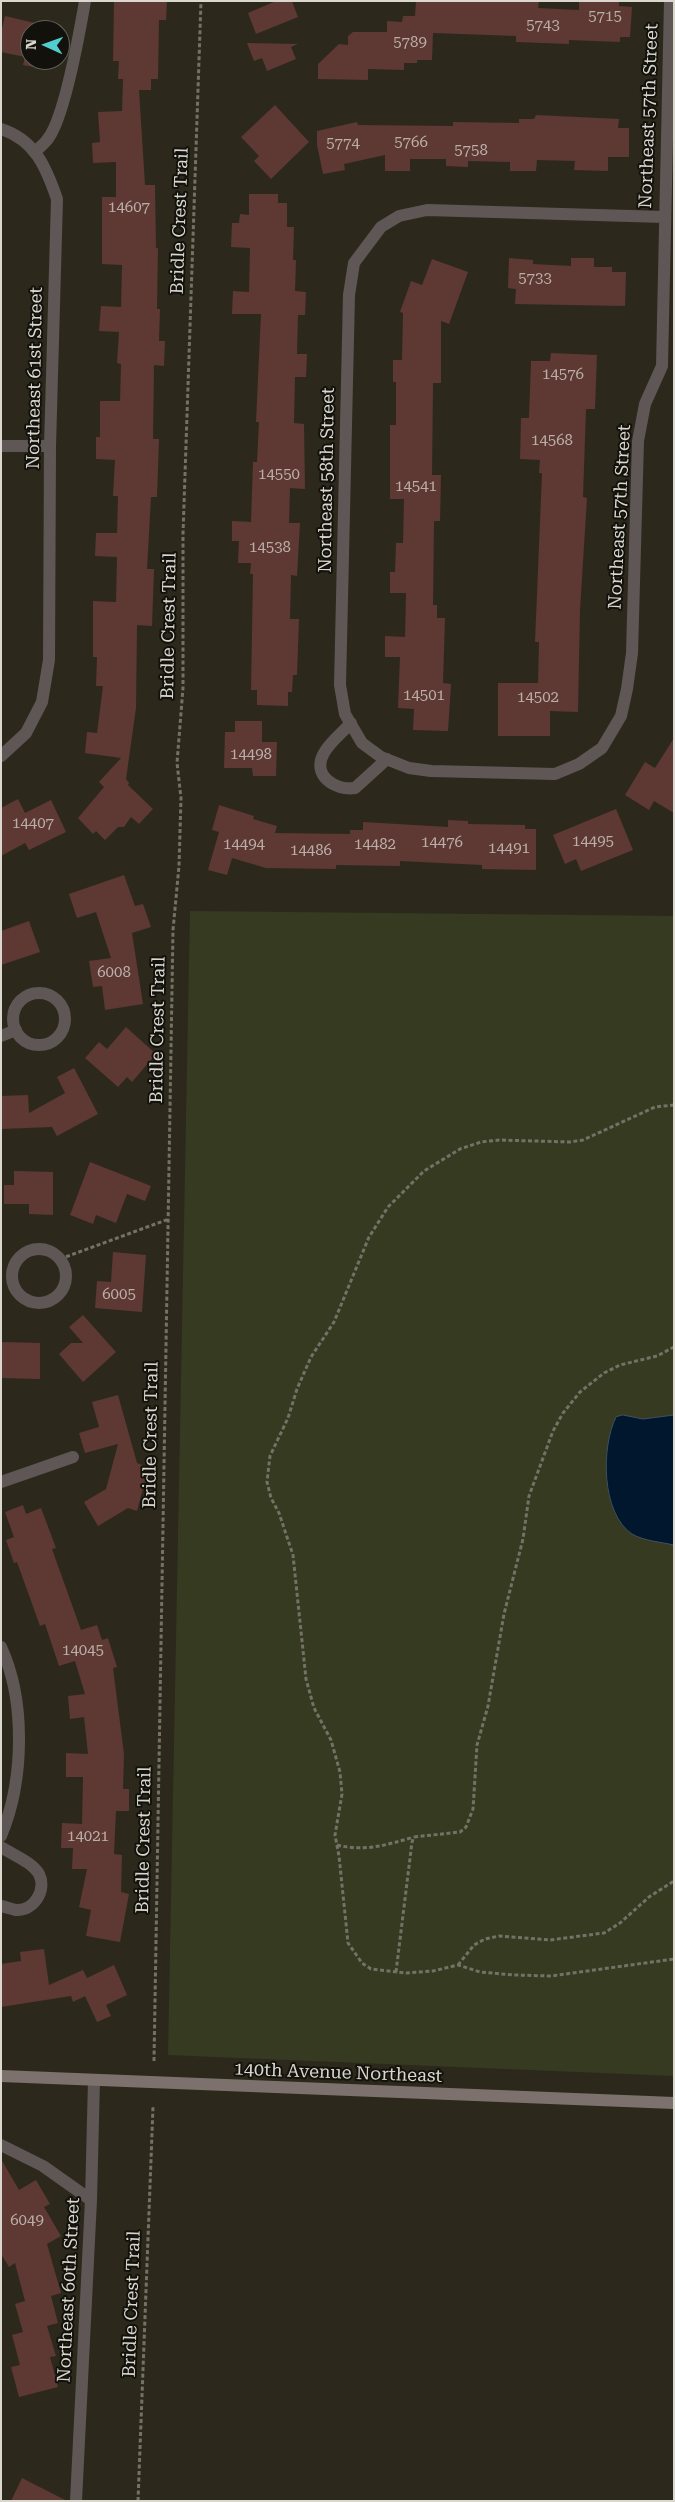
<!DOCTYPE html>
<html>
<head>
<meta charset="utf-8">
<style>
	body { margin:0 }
	#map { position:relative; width:675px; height:2502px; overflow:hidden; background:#2c291c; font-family:"Roboto Serif",serif }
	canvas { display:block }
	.frame { position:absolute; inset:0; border:2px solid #d9d7ce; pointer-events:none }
	.north { position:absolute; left:20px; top:20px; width:50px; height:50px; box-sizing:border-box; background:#13110c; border:1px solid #62605a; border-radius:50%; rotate:272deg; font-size:14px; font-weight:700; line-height:20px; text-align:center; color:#d9d7ce }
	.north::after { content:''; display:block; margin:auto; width:18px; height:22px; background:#52cdcf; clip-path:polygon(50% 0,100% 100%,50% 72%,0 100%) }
</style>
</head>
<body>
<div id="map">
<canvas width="675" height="2502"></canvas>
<div class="frame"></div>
<div class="north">N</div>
</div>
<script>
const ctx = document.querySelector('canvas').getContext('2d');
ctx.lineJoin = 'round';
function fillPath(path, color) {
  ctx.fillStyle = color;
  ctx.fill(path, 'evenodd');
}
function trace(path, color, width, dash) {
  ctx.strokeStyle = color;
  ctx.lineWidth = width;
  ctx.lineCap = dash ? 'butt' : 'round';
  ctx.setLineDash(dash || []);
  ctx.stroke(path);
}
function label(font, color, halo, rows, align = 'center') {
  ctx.font = font + ' "Roboto Serif",serif';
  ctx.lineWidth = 4;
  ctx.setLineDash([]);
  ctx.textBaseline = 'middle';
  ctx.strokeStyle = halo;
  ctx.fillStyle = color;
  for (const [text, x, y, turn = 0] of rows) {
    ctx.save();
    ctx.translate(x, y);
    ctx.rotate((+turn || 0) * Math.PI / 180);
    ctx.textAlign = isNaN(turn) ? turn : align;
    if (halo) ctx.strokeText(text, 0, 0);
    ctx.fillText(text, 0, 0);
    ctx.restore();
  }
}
const green = new Path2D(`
	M190,911L674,916V2076L168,2055Z`);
const water = new Path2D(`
	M623,1415L643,1419L674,1415V1545C661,1542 644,1541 632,1534C601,1513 601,1447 616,1417Z`);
const building = new Path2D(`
	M114,1H167L166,20H159L158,79H151V90H139L145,185H155L156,248H158L157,309H160L159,341H165L164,366L154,365L153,439H159L157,497H151L147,569H154L152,626L137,625L136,708L126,779L129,783L128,785L153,809L139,824L131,817L124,827H118L105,840L96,831L93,834L78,818L104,787L99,782L121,758L85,753L87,732L97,733L103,686H96L97,657H93V601L116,602L117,557L95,556L96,533H117L118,496H113L115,460L96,459V437H100V401H120L121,364L117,363L119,332L99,331L101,306L121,307L122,265L102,264V197H116V162L93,163L92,143L100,142L98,112L122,111L123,79H118L119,61H113Z
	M276,1H292L298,17L256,34L248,13Z
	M416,1H539L538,8L579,10V1H619V6L632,7L630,37H620V42L569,40V44L516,42V36L433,33L432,60H417V63H404V70L368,69V80L318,79V64L339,44L348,45V36L353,32H387V21L402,22L403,16H415Z
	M5,16L52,27V30H30V60H45L44,69L23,65L25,57L1,52V32Z
	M247,43L298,44L291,47L296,59L267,71L262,58L254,61Z
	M275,105L309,142L271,179L254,161L259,156L241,137Z
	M536,115L619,119L618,128H629V157H608V171L574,170L575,161L537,160L536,171H510V162L468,161V167L446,166V159H410V171H385V155L344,164L345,170L323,174L317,145V131L357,122L358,125L453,126V122L519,123V119H534Z
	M249,194H278V203H287V227H294L293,260H296L295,291L306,292L305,315H298L297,354H307L306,377H295L294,423L304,424L305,489L290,488L289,523H300L297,576L291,575L290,619H299L297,675H293L292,692H288V706L257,705V690H251L253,574H250L251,563H238L239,541H232V521L251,522L253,462H257L259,422H256L261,314H232L233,291L249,292L250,248L231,247L232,223H239L240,214L249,215Z
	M509,258L533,260V264L571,266V258H594V267H612V272H626L625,306L515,304L516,289L508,288Z
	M432,259L468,272L449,324L441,321V383H433L432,475H441L440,521H434L433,605H437V618H445L443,683L451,684L448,731L413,730L414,709L398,708L400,657H385V636L405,637L406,593H390V572H395L396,543H403L404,499H390V425H396V382H393V360H402L403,313L400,312L411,281L422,285Z
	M551,353L597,355L595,409H586L583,497L587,498L580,610L578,712L550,711V736H498V683H538L539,642H535L542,473H539L540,460L520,459L521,418H529L531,361H550Z
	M235,721H262V742H277L276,776H253L252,768H224L225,732H235Z
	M674,738V813L654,801L649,810L625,795L645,762L655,768Z
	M18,799L25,813L51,800L66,832L29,850L25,843L1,856V808Z
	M219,805L254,816L253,819L277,826L275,833L350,834V830H363V822L448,827V820L468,821V824L525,825V829H536V870L482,869V865L400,861V866L336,865V869L266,868L232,858L227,875L208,870L219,832L212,830Z
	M616,809L633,850L581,871L576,859L565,864L553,835Z
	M124,875L135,906L143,904L151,927L132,933L143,1004L105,1010L102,986L93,987L89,961L111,958L96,912L77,918L69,894Z
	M29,921L40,952L1,965V931Z
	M126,1027L156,1054L132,1082L127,1077L118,1087L85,1058L99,1042L107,1049Z
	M74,1068L98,1114L57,1136L52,1127L1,1129V1096L28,1095L29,1113L65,1093L57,1077Z
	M90,1162L151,1186L145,1201L127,1194L116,1223L96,1215L93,1224L70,1215Z
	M14,1171L53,1172V1215L29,1214V1204H4V1185H14Z
	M113,1252L146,1255L142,1312L95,1308L97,1281L111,1282Z
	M83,1315L116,1352L83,1382L59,1354L71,1343H83L69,1327Z
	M1,1342L40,1343V1379L1,1378Z
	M118,1395L137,1463L142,1465L147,1473L137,1511L128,1508L98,1526L84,1502L106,1489L118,1444L85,1453L79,1433L99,1427L92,1402Z
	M23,1505L26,1514L41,1508L56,1548L52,1549L81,1630L97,1625L102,1640L108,1638L117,1667L113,1668L124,1754L123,1789H129V1811H116L114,1854L122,1855L121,1892L129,1894L120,1942L86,1936L91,1910L79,1907L87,1869H72L73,1848H61L62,1823L82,1824L83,1777H66V1753L88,1754L84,1717L70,1719L68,1696L85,1694L75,1661L59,1666L45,1624L40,1626L17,1562L14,1563L6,1540L14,1537L5,1512Z
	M44,1949L49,1985L83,1970L87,1978L114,1965L127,1995L106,2005L111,2016L97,2022L85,1996L73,2002L71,1996L1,2007V1964L21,1961L20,1952Z
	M1,2159L19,2190L36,2180L50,2204L44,2207L61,2236L47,2244L61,2293L51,2296L58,2323L47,2326L56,2356L50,2357L58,2387L19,2397L11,2367L20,2365L12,2335L23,2332L15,2304L25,2301L15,2263L9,2267L1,2254Z
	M22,2478L67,2501H11Z`);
const path = new Path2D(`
	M674,1105L655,1107L583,1140L570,1142L499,1140L481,1142L460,1149L424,1171L388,1207L369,1237L334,1322L311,1357L297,1389L288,1418L270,1456L267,1482L271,1498L279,1513L293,1555L306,1679L314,1708L331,1740L340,1772L342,1794L335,1835L339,1856L348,1943L362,1963L371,1969L406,1973L433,1971L458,1965L480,1972L514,1975L551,1976L674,1959
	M60,1259L169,1219
	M337,1845C365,1852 386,1845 414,1837
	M458,1965L474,1945L485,1939L499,1936L550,1940L604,1933L620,1923L649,1897L674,1881
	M396,1972L412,1842L414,1837L460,1832L466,1827L473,1809L477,1745L488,1706L504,1614L523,1539L529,1496L553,1431L563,1413L580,1392L604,1373L620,1365L657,1356L674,1347
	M154,2061L173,930L179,866L181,798L177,763L183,688V534L201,1
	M138,2501L153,2107`);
const street = new Path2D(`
	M1,129C35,140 46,167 57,199L50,446L49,660L42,702L26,733L1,756
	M36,151C39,148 44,144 47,140C64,120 80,30 85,1
	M664,217L427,210L399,216L381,227L354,263L349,295L340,685L345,714L362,743L381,757L409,768L431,771L555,774L579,764L602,748L621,716L627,689L632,653L638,441L645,404L662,366L670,1
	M1,446H50
	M351,723C342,733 330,742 324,753C311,775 335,791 355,788L387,759
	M13 1019a26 26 0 1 1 52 0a26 26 0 1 1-52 0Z
	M1,1036L16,1030
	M12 1276a27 27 0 1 1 54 0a27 27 0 1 1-54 0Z
	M1,1482L73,1457
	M1,1647C26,1701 24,1781 1,1836
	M1,1847C13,1855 32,1862 39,1874C47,1890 34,1911 16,1910C11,1909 6,1907 1,1906
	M1,2145L43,2166L91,2200
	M76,2501L91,2200L94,2080`);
const secondary = new Path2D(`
	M1,2076L674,2103`);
const numberNames = [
	["5715",605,17],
	["5743",543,26],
	["5789",410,43],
	["5766",411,143],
	["5774",343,144],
	["5758",471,151],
	["14607",129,208],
	["5733",535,279],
	["14576",563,375],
	["14568",552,441],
	["14550",279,475],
	["14541",416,487],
	["14538",270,548],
	["14501",424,696],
	["14502",538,698],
	["14498",251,755],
	["14407",33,824],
	["14495",593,842],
	["14476",442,843],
	["14494",244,845],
	["14482",375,845],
	["14491",509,849],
	["14486",311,851],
	["6008",114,973],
	["6005",119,1295],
	["14045",83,1651],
	["14021",88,1837],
	["6049",27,2221]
];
const streetNames = [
	["Northeast 57th Street",649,116,-88],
	["Bridle Crest Trail",180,221,-88],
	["Northeast 61st Street",35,378,-89],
	["Northeast 58th Street",327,480,-89],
	["Northeast 57th Street",620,517,-87],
	["Bridle Crest Trail",169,626,-89],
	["Bridle Crest Trail",158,1030,-89],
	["Bridle Crest Trail",151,1435,-89],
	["Bridle Crest Trail",144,1840,-89],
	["140th Avenue Northeast",338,2073,2],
	["Northeast 60th Street",69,2290,-87],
	["Bridle Crest Trail",132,2304,-88]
];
fillPath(green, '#363a21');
fillPath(water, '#00172d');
trace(water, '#41515d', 1);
fillPath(building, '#5e3833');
trace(path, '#747166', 3, [4, 2.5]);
trace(street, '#5f5756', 12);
trace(secondary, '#7d716e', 12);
label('15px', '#baafa7', null, numberNames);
label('18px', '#d9d7ce', '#13110c', streetNames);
</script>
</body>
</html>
